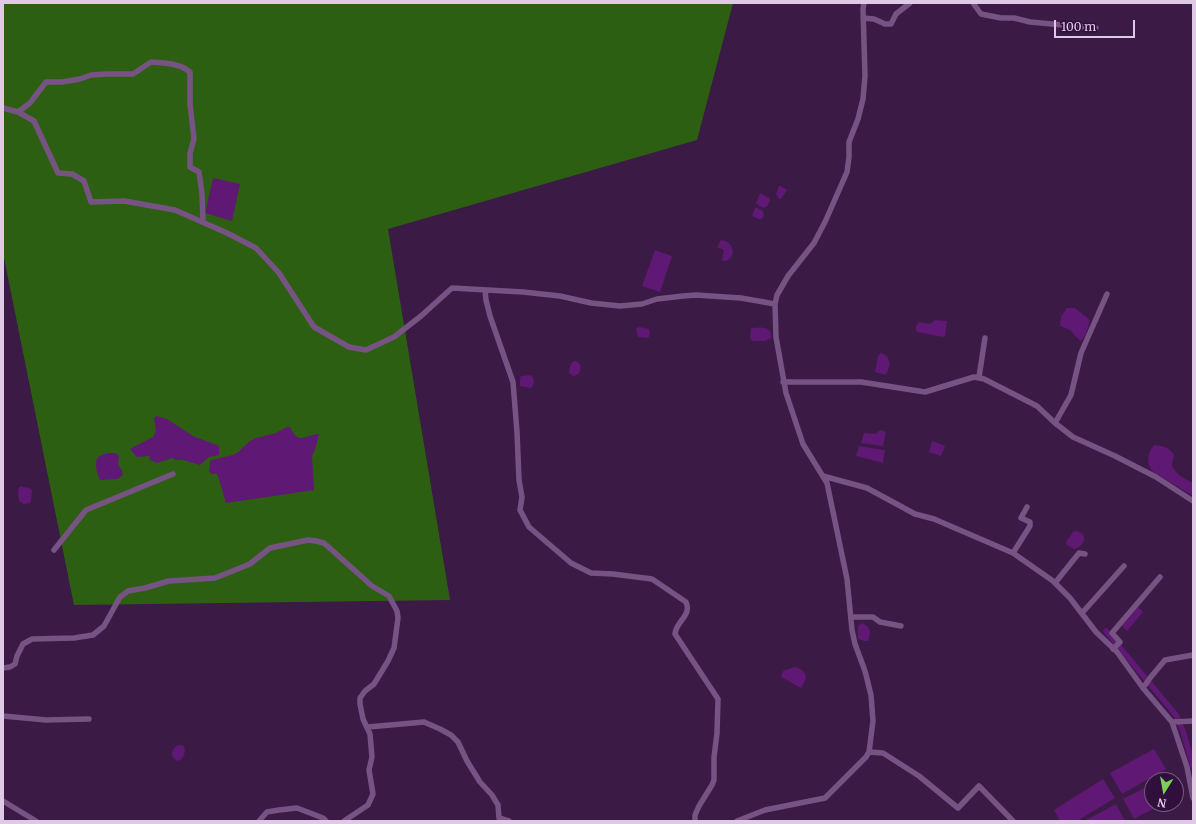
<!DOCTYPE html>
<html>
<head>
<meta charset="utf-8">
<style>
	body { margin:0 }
	#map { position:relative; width:1196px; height:824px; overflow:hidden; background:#3c1a46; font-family:Merriweather,serif }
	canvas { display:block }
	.frame { position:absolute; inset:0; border:4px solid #decae5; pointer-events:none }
	.north { position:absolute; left:1144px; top:772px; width:40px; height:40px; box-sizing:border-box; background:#310f3c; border:1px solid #765a80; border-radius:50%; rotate:191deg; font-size:11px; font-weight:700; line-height:16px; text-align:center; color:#decae5 }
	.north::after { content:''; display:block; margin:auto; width:14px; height:18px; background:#7bd156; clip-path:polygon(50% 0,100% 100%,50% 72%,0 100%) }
	.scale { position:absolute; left:1054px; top:20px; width:81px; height:18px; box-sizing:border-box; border:2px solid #decae5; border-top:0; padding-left:5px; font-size:12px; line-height:14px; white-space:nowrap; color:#decae5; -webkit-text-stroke:3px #310f3c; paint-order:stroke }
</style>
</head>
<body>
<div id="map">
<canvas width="1196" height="824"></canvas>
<div class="frame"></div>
<div class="north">N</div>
<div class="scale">100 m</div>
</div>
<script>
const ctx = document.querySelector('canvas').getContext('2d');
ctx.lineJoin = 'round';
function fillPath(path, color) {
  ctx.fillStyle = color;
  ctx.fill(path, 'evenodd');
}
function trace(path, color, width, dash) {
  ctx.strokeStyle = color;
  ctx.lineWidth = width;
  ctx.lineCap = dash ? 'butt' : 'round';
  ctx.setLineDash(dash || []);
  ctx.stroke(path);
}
const green = new Path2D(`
	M3,3H733L697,140L388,229L450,600L74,605L3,253Z`);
const water = new Path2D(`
	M213,178L240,184L232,221L205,213Z
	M779,186H781L787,190L781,199H779L776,194Z
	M760,193L769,198L770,200C767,209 763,210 756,203Z
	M755,208H757L763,211L764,216L762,219H759L752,216Z
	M721,240C737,242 736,262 722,261L724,250L717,247Z
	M655,250L672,256L660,292L642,286Z
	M1067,308H1075L1090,320L1086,334L1081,341L1075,336L1070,330L1060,326L1061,317Z
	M935,320L947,321L945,336L943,337L918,332L916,331V326L919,322L930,324Z
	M639,327L649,329L650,332L649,337L647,338L638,337L636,329Z
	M751,328C760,327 773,326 771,338L765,341H752L750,338Z
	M881,353L887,356L890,364L886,375L875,372L878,356Z
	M574,361H576L580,364C581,370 581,375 573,376L569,373C570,368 569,364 574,361Z
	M531,375C535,379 535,384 531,388L520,386V378L521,376Z
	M156,416L167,419L193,436L219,446V455L209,457L200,465L183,460H176L172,458L157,463L150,460L149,456L137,457L130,449L153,437L156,431L154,418Z
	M287,427H290C299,446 304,435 319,434L315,450L312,456L314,490L226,503L218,476L217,474H211L209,471L210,462L211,460L233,455L238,452L250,441L256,438L276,433Z
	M880,430L886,432L883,446L861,443L864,433L875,434Z
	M932,441L945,446L941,456L929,452Z
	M1154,445C1163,446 1169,447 1174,455C1174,458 1172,462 1172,465C1174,473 1186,480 1193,483V496L1152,471C1146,462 1147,454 1154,445Z
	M859,446L885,450L883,463L856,456Z
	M108,453H115L119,456C119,458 118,461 118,463C119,469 129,474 117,479L100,480C97,475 94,462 98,457C101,455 105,454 108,453Z
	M20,486L29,488L32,490L31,501L30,503L24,504L20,502C18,498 17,490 20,486Z
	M1074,531C1089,532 1086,546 1074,549L1067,545L1066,542Z
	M1138,607L1143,612L1127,631L1122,626Z
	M861,623C870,625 872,633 868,641H865L858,639V626Z
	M795,667C808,671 808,678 801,688L781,677L783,671Z
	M180,745L184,746C186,752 184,759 178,761C169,757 171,747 180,745Z
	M1154,749L1166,769L1122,794L1110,773Z
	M1103,779L1115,798L1077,821H1060L1054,810Z
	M1152,784V804H1163L1134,819L1123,799Z
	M1116,804L1125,821H1084Z`);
const canal = new Path2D(`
	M1106,631L1176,715L1183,731L1193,766`);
const street = new Path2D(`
	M973,3L981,14L1001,18H1014L1030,22L1096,28
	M863,18L874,19L885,24H891L896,14L910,3
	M3,108L18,112L34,121L58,173L72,174L84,181L91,202L124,201L175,210L227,233L256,248L279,273L314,327L349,347L366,350L394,337L421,316L452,288L523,292L560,296L591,303L620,306L642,304L657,299L683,296L696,295L741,298L775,304
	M18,112L30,103L46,82H62L80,79L91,75L107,74H133L151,62C164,63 180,63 190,72V104L194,139L190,153V167L199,172L202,194L203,222
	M485,290L486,300L490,316L513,382L517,432L519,480L522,497L520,510L529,527L571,563L591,573L613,574L652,579L686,602C692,616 676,621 675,634L718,699L717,733L714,757V780L712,785L699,806L695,815V821
	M979,377L985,338
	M783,382H861L925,392L974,377L984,379L1037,406L1055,423L1073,437L1115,456L1156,477L1193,501
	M1055,423L1071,395L1081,353L1107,294
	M823,476L867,488L915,514L934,519L1013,553L1053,581L1070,598L1096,632L1117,652L1143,688L1172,722L1187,767L1193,798
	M54,550L86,510L173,474
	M1013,553L1030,526V522L1021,518L1027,507
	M1055,583L1079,553L1085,554
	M1082,613L1124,566
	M851,617H873L880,622L901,626
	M1113,649L1120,642L1112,633L1160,577
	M3,668L10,667L15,664L17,656L23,644L32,639L74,638L93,635L104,626L120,597L128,591L145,588L169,581L215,578L250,564L270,548L308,540L316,541L324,543L372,586L389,596L397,611L398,618L394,648L388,661L374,684L365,691L360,698V704L363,719L370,734L372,757L369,770L373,794L368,805L344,821
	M1143,688L1150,678L1165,660L1193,655
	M3,716L46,720L89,719
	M1172,722L1193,721
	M368,727L424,722L440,729L451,735L458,742L467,761L480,782L492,795L498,805L499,818L509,821
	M869,752L883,753L919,776L958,808L979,786L1013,821
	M3,801L36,821
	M259,821L267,812L279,810L297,808L323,818L326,821
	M737,821L765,810L825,798L866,757L869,752L873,721L871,695L865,671L855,644L852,630L847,579L827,483L803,444L786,393L776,337L775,304L777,295L788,276L814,243L825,222L847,172L849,157V142L858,119L863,99L865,76L863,9L864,3`);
fillPath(green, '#2d5f13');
fillPath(water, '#5f1873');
trace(canal, '#5f1873', 5.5);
trace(street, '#775384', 5.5);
</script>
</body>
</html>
